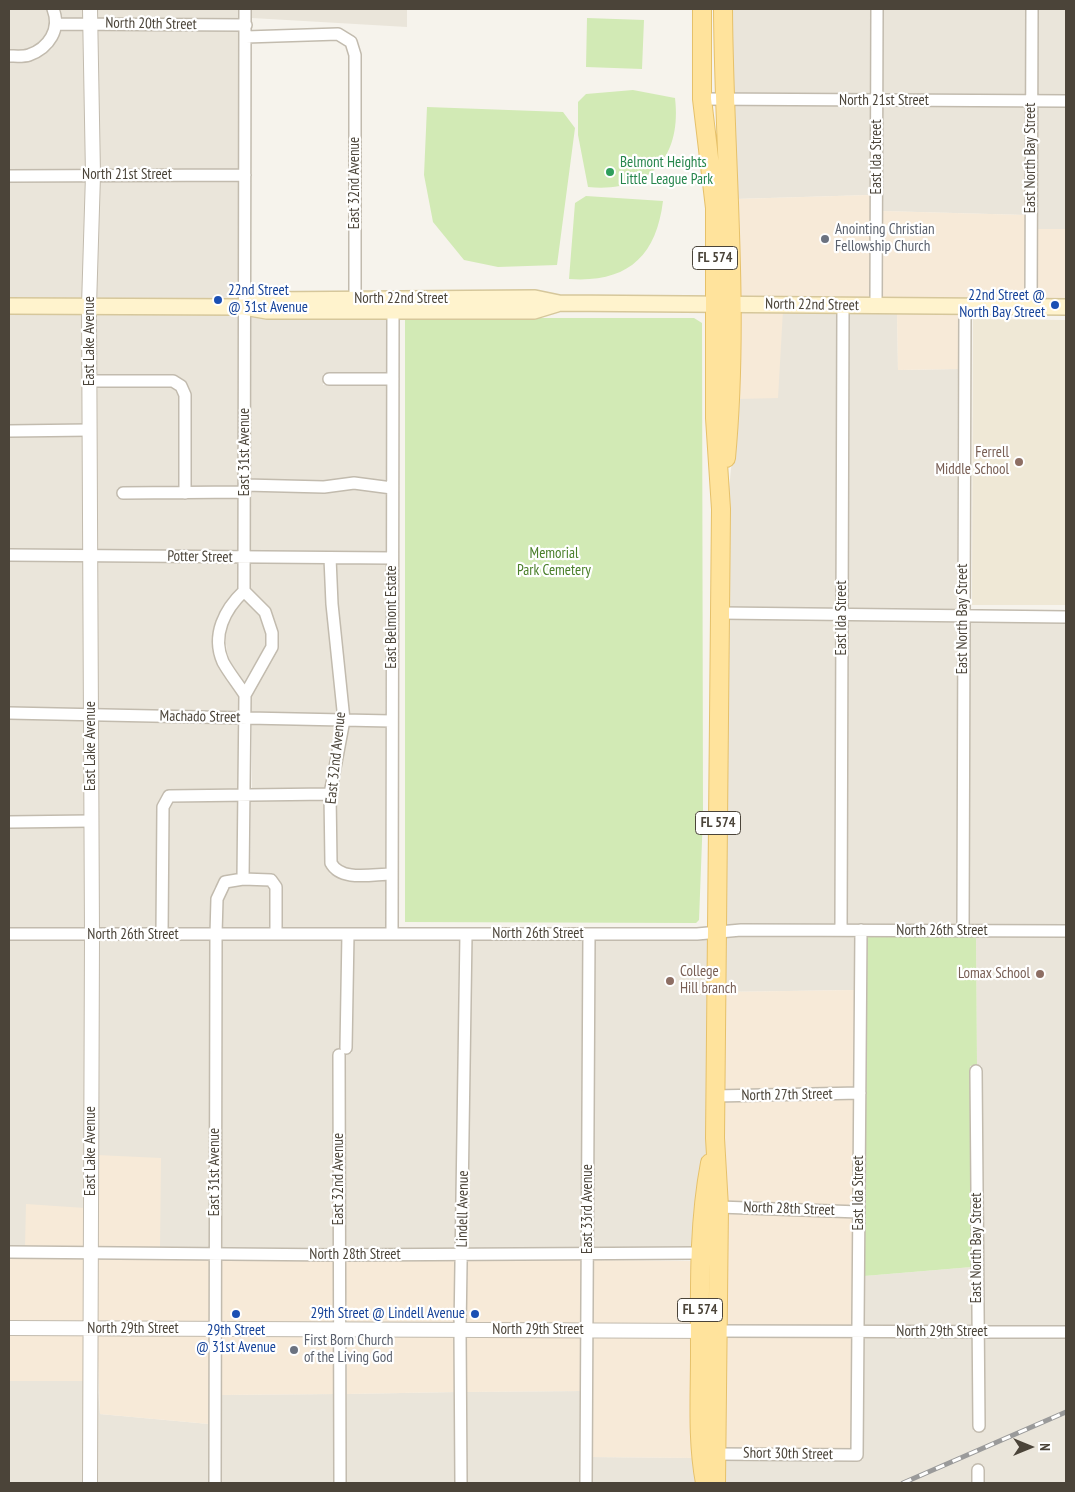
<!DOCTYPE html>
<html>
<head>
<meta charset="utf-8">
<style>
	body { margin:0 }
	#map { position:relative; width:1075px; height:1492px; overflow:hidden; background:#f6f3ec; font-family:"PT Sans Narrow",sans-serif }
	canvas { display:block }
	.frame { position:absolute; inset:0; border:10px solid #4b4439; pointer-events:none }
	.north { position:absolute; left:1005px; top:1422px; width:50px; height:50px; -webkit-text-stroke:4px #fff; paint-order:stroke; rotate:90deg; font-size:14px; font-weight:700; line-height:20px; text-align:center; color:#4b4439 }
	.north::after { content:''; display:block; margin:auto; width:18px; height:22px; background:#4b4439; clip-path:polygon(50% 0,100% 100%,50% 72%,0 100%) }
</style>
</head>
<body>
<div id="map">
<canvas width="1075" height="1492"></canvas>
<div class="frame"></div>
<div class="north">N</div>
</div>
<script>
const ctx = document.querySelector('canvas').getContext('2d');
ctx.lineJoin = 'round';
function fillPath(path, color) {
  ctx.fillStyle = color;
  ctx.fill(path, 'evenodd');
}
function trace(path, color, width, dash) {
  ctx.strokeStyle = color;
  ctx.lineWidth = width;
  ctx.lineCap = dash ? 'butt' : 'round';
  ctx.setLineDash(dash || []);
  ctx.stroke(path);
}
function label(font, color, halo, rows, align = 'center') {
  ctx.font = font + ' "PT Sans Narrow",sans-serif';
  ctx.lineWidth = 4.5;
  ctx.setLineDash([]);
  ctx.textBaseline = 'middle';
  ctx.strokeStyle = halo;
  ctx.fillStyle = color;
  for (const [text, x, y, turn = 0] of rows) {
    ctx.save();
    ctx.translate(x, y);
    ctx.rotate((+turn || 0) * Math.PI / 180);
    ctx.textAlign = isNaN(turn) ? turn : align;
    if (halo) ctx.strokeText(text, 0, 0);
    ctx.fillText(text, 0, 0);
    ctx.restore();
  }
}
const residential = new Path2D(`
	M9,9H45L48,12L51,23L44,41L26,50L9,51Z
	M60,9H84V18H62Z
	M96,9H240V20L96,18Z
	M251,9H407V27L252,18Z
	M729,9H871V95L730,94Z
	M883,9H1026V96L883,95Z
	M1038,9H1066V96H1038Z
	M61,29H84L87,169L9,171V61L31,60L52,49Z
	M96,29L240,30L239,170L99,169Z
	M730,105L871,106L870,195L736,199Z
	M883,106H1026L1025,215L882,211Z
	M1038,106H1066V229H1037Z
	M86,180L83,301L9,300V181Z
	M98,180H239L238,296L208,300L95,301Z
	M783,310L837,311L836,609L727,608V509L738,399Z
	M9,311H83L84,425L9,426Z
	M95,311H207L238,317L239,487H191V395L184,382L177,377L96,375Z
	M849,312H897L898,370L958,369L957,611L848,609Z
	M250,317H386L387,373L323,374V385L387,384L386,482L354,478L323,481L251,480Z
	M96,386H171L176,390L179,396V487L117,488V498H239V552L96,550Z
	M84,435V550H9V436Z
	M353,488L386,493V552H251V491Z
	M9,561H84V709L9,708Z
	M96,561L239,563L238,589L218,614L213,636L217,663L238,695L239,713L96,709Z
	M251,563H324L326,604L337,714L251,713V694L277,649L278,633L271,610L250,589Z
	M336,563H386L385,715L349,714L337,603Z
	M244,599L260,615L266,633V645L244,682L228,658L225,636L229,618Z
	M727,619L836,620L835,925L722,926Z
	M848,620L957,621V926L847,925Z
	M969,621L1066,623V926H969Z
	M9,719H85V816L9,817Z
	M97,719L240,723V789H174L164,793L160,799L157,806L156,929L98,930Z
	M252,724L337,725L325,789H252Z
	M349,725L385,726V869L347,870L342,868L337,862L336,794Z
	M324,799L325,866L330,874L345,880H385L386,929H282V888L279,881L270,873H250L251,800Z
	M172,800H239L238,873L224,877L214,888L211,899L210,929H168L169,807Z
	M85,827L86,930L9,929V828Z
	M265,883L270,888V929H222L223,900L229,886Z
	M742,935L855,936L854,990L722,992V937Z
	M976,936H1066V1327L984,1326L982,1066L977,1065Z
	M710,938L709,1138L699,1188L695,1248L593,1249L594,939Z
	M222,939H342L340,1050H333V1250L221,1249Z
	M354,939L459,940L456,1249L345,1250V1053H352Z
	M583,939L581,1249H468L471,940Z
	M9,940H86L85,1208L25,1247H9Z
	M98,940H210L209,1249L160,1248L97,1155Z
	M972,1267V1326H864V1276Z
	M864,1337H972L973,1431H985L984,1337L1066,1338V1483H984V1465H972V1483H722L724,1459L863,1460Z
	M9,1381H85L84,1483H9Z
	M97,1381L100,1414L209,1424V1483H96Z
	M580,1391V1483H467V1392Z
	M455,1392V1483H347V1394Z
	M335,1394V1483H221V1395Z
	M592,1457L696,1458L699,1483H592Z`);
const commercial = new Path2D(`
	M870,195V300L738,298L736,199Z
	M882,211L1025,215V302L882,300Z
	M1037,229H1066V302H1037Z
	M739,308L783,310L778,398L738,399Z
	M959,312L958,369L898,370L897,313Z
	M854,990V1088L721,1090L722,992Z
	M853,1099V1206L725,1202L721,1101Z
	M97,1155L161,1158L160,1248H97Z
	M26,1204L85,1208V1248L25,1247Z
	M725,1213L853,1217L852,1326L725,1325Z
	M9,1257L85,1258V1323H9Z
	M97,1258L209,1259V1323H97Z
	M221,1259L333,1261L335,1324L221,1323Z
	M456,1259L454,1325L347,1324L345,1261Z
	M468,1259L581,1260V1325H466Z
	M593,1260L694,1261V1325H593Z
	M9,1333L85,1334V1381H9Z
	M97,1334H209V1424L100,1414Z
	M221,1334L335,1335V1394L221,1395Z
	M347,1335H454L455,1392L347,1394Z
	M580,1335V1391L467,1392L466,1336Z
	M592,1335L694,1336L696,1458L592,1457Z
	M724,1336L852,1337L851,1450L724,1449Z`);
const education = new Path2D(`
	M973,319L1066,320V605H972Z`);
const green = new Path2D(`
	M587,18L644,20L642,69L586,67Z
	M633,90L675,98C682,158 649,193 588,187L578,135V102L586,94Z
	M427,107L563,112L575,128L557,265L498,267L464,260L433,222L424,175Z
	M586,196L663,201C656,258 626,283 569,279L575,203Z
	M405,318H694L702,323L703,815L699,920L696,923L405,922Z
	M867,936H976L977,1065L970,1066L972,1267L864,1276Z`);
const minor = new Path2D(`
	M57,24L246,25
	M246,37L338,34L351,42L355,55V305
	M9,56C15,56 23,57 29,55C49,48 61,29 53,9
	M702,99L1066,101
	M9,176L245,175
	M876,306L877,9
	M1031,307L1032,9
	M329,379H393
	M90,381H173L181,386L185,395V493
	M9,431L90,430
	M245,485L324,487L354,483L392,488
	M123,493L245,492
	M9,555L392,558
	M330,558L332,604L344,720L330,794L331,863C341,882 373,874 391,874
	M244,591C225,609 211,635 223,662C229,673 238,684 245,695
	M721,613L1066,617
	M9,713L391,721
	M9,822L91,821
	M243,879L245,695L272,647V633L265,612L244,591L245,9
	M841,930L843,306
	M963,931L965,307
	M9,934H697L741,930L1066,931
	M162,934L163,807L169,796L330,794
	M392,934L393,304
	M346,1048L348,934
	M339,1055L340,1483
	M976,1071L979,1426
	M715,1096L860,1093
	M719,1207L859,1212
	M9,1252L339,1255L700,1253
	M718,1331L1066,1332
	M718,1454L857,1455L861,930
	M978,1470V1483
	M215,1483L216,934L217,899L225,882L243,879L271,880L276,887V934
	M461,1483L460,1330L466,934
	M586,1483L589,934`);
const tertiary = new Path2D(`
	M90,9L93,175L89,306L92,935L90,1483
	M9,1328L718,1331`);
const secondary = new Path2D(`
	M9,306L244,307L267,311H534L557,304
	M244,307L267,300L535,298L559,303C728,303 897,307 1066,307`);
const primary = new Path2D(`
	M702,9V99L715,208V418L721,509L715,1138L719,1207L716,1483
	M723,9C724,159 740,308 726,458
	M705,1483C697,1441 700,1397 700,1354C700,1290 698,1226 710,1163`);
const rail = new Path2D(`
	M903,1483L1066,1412`);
const markers = [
	[610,172,5,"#2e9e5b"],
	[825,239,5,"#6b7280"],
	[218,300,5,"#1a4fb4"],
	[1055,305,5,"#1a4fb4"],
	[1019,462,5,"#8d6e63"],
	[1040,974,5,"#8d6e63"],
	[670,981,5,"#8d6e63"],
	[236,1314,5,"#1a4fb4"],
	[475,1314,5,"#1a4fb4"],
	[294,1350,5,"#6b7280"]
];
const shields = [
	[715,258,45],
	[718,823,45],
	[700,1310,45]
];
const shieldNames = [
	["FL 574",715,258],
	["FL 574",718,823],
	["FL 574",700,1310]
];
const streetNames = [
	["North 20th Street",151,24,1],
	["North 21st Street",884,101],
	["East Ida Street",877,157,-90],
	["East North Bay Street",1031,158,-90],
	["North 21st Street",127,175],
	["East 32nd Avenue",355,183,-90],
	["North 22nd Street",401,299],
	["North 22nd Street",812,305,1],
	["East Lake Avenue",90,341,-90],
	["East 31st Avenue",245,452,-90],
	["Potter Street",200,557,1],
	["East Belmont Estate",392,617,-90],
	["East Ida Street",842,618,-90],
	["East North Bay Street",963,619,-90],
	["Machado Street",200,717,1],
	["East Lake Avenue",91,746,-90],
	["East 32nd Avenue",336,758,-84],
	["North 26th Street",942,931],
	["North 26th Street",538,934],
	["North 26th Street",133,935],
	["North 27th Street",787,1095,-1],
	["East Lake Avenue",91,1151,-90],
	["East 31st Avenue",215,1172,-90],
	["East 32nd Avenue",339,1179,-90],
	["East Ida Street",859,1193,-90],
	["Lindell Avenue",463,1209,-89],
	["East 33rd Avenue",588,1209,-90],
	["North 28th Street",789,1209,2],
	["East North Bay Street",977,1248,-90],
	["North 28th Street",355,1255],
	["North 29th Street",133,1329],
	["North 29th Street",538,1330],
	["North 29th Street",942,1332],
	["Short 30th Street",788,1454,1]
];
const leisureNames = [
	["Belmont Heights",620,163],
	["Little League Park",620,180]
];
const worshipNames = [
	["Anointing Christian",835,230],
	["Fellowship Church",835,247],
	["First Born Church",304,1341],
	["of the Living God",304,1358]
];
const transitNames = [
	["22nd Street",228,291,"left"],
	["@ 31st Avenue",228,308,"left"],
	["22nd Street @",1045,296],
	["North Bay Street",1045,313],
	["29th Street @ Lindell Avenue",465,1314],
	["29th Street",236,1331,"center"],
	["@ 31st Avenue",236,1348,"center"]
];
const educationNames = [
	["Ferrell",1009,453],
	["Middle School",1009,470],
	["College",680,972,"left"],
	["Hill branch",680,989,"left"],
	["Lomax School",1030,974]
];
const parkNames = [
	["Memorial",554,554],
	["Park Cemetery",554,571]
];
fillPath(residential, '#eae5da');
fillPath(commercial, '#f7ead8');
fillPath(education, '#efe8d6');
fillPath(green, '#d2eab5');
trace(minor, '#c2bbae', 14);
trace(tertiary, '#c2bbae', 16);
trace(secondary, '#d6c79b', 18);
trace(primary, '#e6c16a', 20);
trace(minor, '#fff', 11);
trace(tertiary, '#fff', 14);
trace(secondary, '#fff3cd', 15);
trace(primary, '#ffe39c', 18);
trace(rail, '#9a9a9a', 5);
trace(rail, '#fff', 3, [9]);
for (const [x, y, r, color] of markers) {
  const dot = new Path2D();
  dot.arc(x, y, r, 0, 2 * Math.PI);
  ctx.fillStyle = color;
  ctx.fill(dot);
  trace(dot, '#fff', 2);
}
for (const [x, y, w] of shields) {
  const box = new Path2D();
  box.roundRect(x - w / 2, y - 11.5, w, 23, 4);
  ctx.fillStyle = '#fff';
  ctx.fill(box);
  trace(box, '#4b4439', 1);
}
label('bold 14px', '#4b4439', null, shieldNames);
label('15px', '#4b4439', '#fff', streetNames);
label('15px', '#27864d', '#fff', leisureNames, 'left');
label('15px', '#5b616d', '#fff', worshipNames, 'left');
label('15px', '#164399', '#fff', transitNames, 'right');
label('15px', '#785e54', '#fff', educationNames, 'right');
label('15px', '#4a7f2a', '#fff', parkNames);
</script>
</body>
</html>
